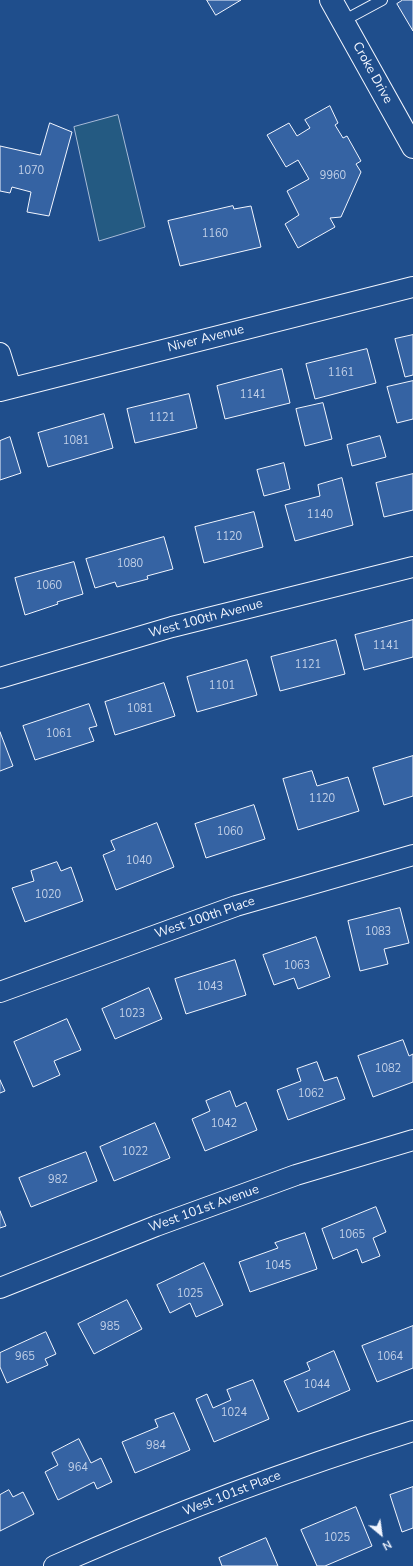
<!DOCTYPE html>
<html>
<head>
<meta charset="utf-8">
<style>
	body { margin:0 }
	#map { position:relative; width:413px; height:1566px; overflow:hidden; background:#1f4e8c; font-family:"Nunito Sans",sans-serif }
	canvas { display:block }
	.north { position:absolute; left:361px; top:1514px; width:40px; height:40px; -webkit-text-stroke:3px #1f4e8c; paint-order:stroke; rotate:151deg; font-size:11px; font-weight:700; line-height:16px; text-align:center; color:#f2f6ff }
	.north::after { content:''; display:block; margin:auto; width:14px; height:18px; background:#f2f6ff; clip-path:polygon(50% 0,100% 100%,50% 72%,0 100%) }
</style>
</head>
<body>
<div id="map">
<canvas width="413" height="1566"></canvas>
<div class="north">N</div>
</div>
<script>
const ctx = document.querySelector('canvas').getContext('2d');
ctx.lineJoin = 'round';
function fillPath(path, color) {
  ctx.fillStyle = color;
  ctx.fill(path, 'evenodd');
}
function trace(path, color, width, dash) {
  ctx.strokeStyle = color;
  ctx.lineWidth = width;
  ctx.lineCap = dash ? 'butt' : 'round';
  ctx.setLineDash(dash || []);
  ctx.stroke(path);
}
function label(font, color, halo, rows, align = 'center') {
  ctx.font = font + ' "Nunito Sans",sans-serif';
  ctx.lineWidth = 3;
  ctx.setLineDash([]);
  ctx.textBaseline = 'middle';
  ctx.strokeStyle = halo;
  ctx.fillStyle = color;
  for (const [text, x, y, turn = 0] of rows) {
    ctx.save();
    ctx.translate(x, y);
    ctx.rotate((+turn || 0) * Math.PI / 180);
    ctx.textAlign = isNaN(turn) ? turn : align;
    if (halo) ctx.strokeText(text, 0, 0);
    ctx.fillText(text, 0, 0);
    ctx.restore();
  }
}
const green = new Path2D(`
	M118,115L145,227L99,241L74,127Z`);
const building = new Path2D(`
	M207,0H241L216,15Z
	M403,0H413V31L397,4Z
	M330,106L338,123L335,125L343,138L347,136L361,161L356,164L361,172L341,217L330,218L335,227L298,248L285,224L299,215L287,191L309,179L298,160L286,167L267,135L289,123L297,136L310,128L305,120Z
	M50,123L72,132L49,216L27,212L31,192L12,187L10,193L0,191V146L40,155Z
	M233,206L234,209L251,206L261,247L180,266L168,221Z
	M413,335V375L405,377L395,339Z
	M367,349L376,383L315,399L306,364Z
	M282,369L290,403L225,419L217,386Z
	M413,381V419L397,423L387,387Z
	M189,394L197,428L135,443L127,409Z
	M323,403L332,439L305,446L296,409Z
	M104,414L113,448L48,467L38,433Z
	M380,436L386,457L352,466L347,445Z
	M10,437L21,473L0,480V441Z
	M284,463L290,489L264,496L257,470Z
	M413,474V510L384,517L376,483Z
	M342,478L353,525L295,541L285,505L320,496L318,485Z
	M254,512L263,547L204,563L195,527Z
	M164,537L173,569L147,576L148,579L117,587L115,582L95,588L86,559Z
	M74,562L83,594L57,602L58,604L25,615L15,578Z
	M413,620V657L364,670L355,635Z
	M336,640L345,674L280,691L271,657Z
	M247,660L257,695L197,712L187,677Z
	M164,683L175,716L115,735L105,702Z
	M89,704L97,726L89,728L94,741L35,760L23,726Z
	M0,732L13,766L0,771Z
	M413,756V796L384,805L373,768Z
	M312,771L317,786L348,777L359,811L298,830L283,779Z
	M254,805L265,839L206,858L195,824Z
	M157,823L174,867L116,890L103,855L115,850L111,841Z
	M57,862L61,871L71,867L83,901L25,922L12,888L34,881L31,871Z
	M400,908L409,943L384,949L388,964L360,971L348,921Z
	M316,937L330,977L298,989L294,978L274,985L263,955Z
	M235,960L246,995L186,1014L175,979Z
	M149,988L162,1019L115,1039L102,1009Z
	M67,1019L81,1050L54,1061L60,1075L33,1087L14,1042Z
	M403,1040L409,1056L413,1054V1082L373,1097L358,1056Z
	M317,1062L324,1081L337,1077L345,1099L288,1120L277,1090L301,1081L297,1069Z
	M0,1080L5,1091L0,1093Z
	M230,1091L236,1107L246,1102L257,1130L205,1151L192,1119L210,1111L206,1101Z
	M155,1123L170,1158L114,1181L100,1147Z
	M86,1152L97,1181L31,1207L19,1178Z
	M376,1207L386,1232L373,1238L380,1256L362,1263L357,1249L333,1259L322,1229Z
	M0,1211L6,1226L0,1228Z
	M305,1233L317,1269L250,1292L239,1262L278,1248L275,1243Z
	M204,1263L223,1305L196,1317L190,1303L170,1313L157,1285Z
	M127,1300L142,1329L94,1354L78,1324Z
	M413,1326V1368L377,1382L362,1346Z
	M46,1332L56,1354L45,1359L48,1365L7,1383L0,1367V1353Z
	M334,1351L350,1390L298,1412L284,1381L310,1370L307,1363Z
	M253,1380L269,1419L214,1442L196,1399L207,1394L213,1408L231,1400L227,1390Z
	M174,1413L190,1450L135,1473L122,1442L158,1427L155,1420Z
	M79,1439L91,1463L101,1458L112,1482L97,1489L94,1482L58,1500L45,1472L58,1465L52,1453Z
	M413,1487V1528L402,1532L390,1495Z
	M9,1490L13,1497L23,1492L34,1514L0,1531V1495Z
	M356,1507L372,1546L325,1566H317L301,1530Z
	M266,1538L278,1566H222L219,1558Z`);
const lane = new Path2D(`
	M343,21L382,0`);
const street = new Path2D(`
	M0,353L11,388
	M0,391L413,287
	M0,678L172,627L413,567
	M0,992L236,906L413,855
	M0,1288L156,1226L296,1175L413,1140
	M54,1566C171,1514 291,1469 413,1431`);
const secondary = new Path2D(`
	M331,0L413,147`);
const numberNames = [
	["1070",31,171],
	["9960",333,176],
	["1160",215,234],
	["1161",341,373],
	["1141",253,395],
	["1121",162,418],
	["1081",76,441],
	["1140",320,515],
	["1120",229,537],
	["1080",130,564],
	["1060",49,586],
	["1141",386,646],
	["1121",308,665],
	["1101",222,686],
	["1081",140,709],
	["1061",59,734],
	["1120",322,799],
	["1060",230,832],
	["1040",139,861],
	["1020",48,895],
	["1083",378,932],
	["1063",297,966],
	["1043",210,987],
	["1023",132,1014],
	["1082",388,1069],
	["1062",311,1094],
	["1042",224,1124],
	["1022",135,1152],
	["982",58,1180],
	["1065",352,1235],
	["1045",278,1266],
	["1025",190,1294],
	["985",110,1327],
	["965",25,1357],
	["1064",390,1357],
	["1044",317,1385],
	["1024",234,1413],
	["984",156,1446],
	["964",78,1468],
	["1025",337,1538]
];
const streetNames = [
	["Croke Drive",372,73,61],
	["Niver Avenue",206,339,-14],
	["West 100th Avenue",206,619,-15],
	["West 100th Place",205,918,-19],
	["West 101st Avenue",204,1209,-20],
	["West 101st Place",232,1494,-21]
];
fillPath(green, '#245a82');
trace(green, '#a8bbd7', 1);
fillPath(building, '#3563a3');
trace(building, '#f2f6ff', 1);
trace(lane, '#f2f6ff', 12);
trace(street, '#f2f6ff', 22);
trace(secondary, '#f2f6ff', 24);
trace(lane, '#1f4e8c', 10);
trace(street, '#1f4e8c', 20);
trace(secondary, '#1f4e8c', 22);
label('11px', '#c3d1e8', null, numberNames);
label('13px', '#f2f6ff', '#1f4e8c', streetNames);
</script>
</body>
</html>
